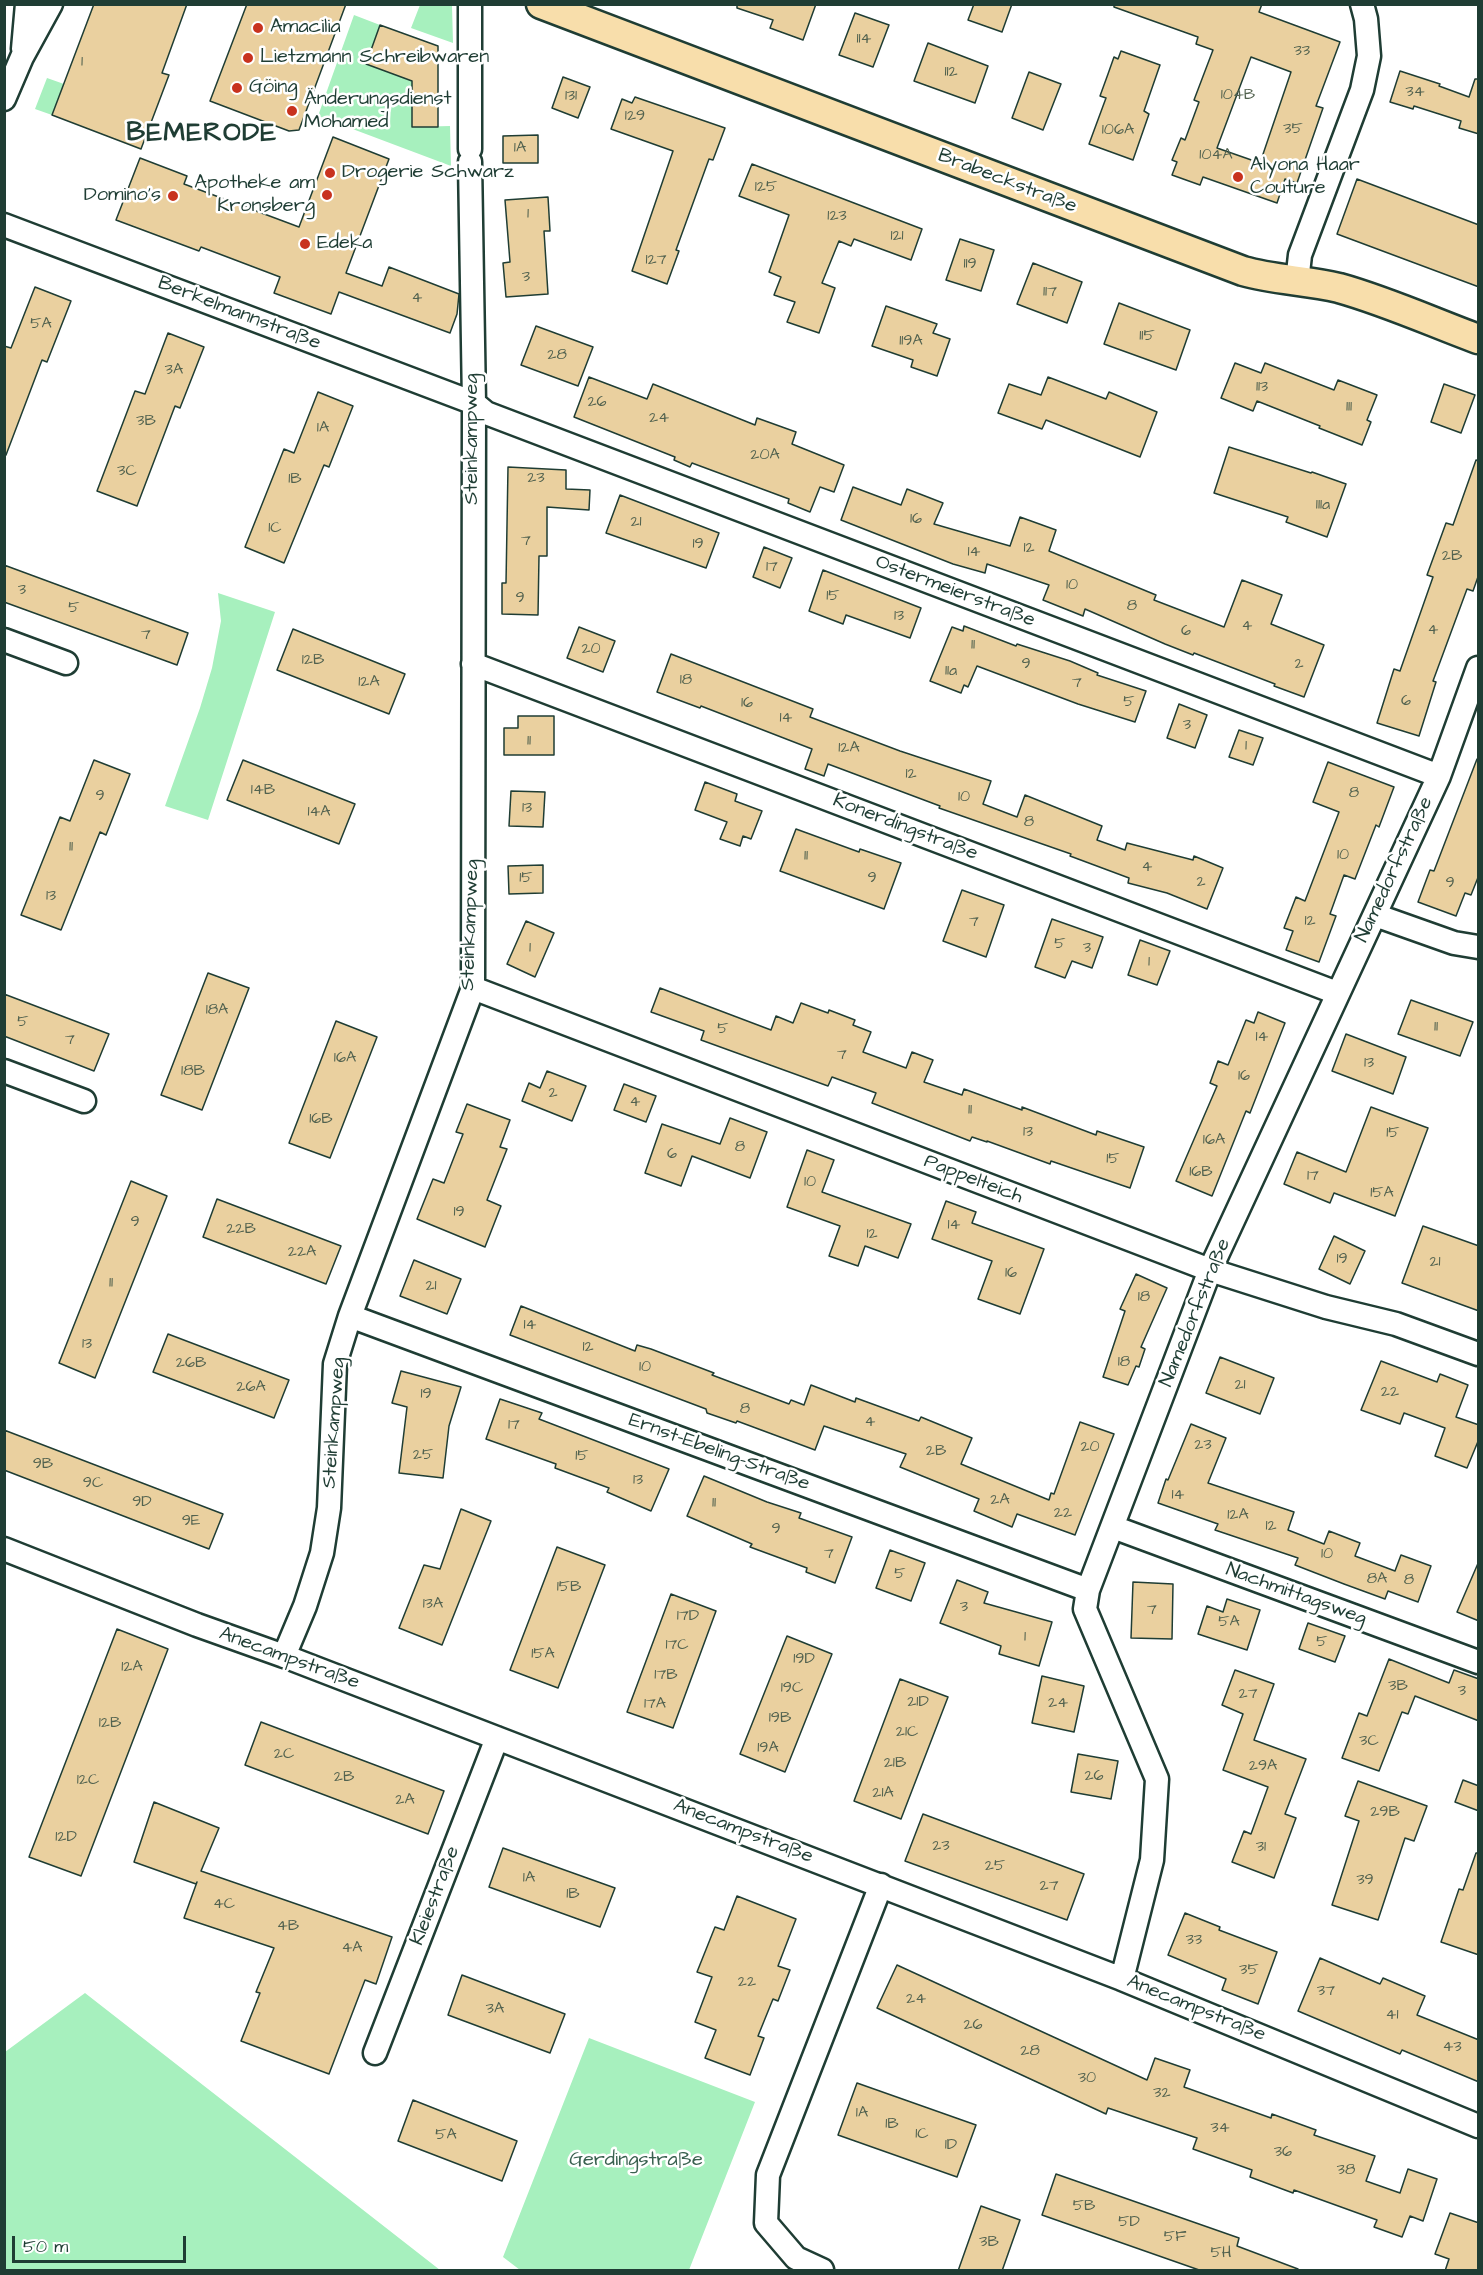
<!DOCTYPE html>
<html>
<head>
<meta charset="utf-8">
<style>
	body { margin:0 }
	#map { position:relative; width:1483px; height:2275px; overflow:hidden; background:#fff; font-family:"Architects Daughter",sans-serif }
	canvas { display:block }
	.frame { position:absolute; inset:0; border:6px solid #1f3d34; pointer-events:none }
	.scale { position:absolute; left:12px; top:2236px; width:174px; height:27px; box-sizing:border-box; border:3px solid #1f3d34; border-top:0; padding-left:8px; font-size:18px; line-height:21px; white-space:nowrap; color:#1f3d34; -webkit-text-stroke:4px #fff; paint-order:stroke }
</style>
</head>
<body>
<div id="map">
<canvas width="1483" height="2275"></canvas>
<div class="frame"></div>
<div class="scale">50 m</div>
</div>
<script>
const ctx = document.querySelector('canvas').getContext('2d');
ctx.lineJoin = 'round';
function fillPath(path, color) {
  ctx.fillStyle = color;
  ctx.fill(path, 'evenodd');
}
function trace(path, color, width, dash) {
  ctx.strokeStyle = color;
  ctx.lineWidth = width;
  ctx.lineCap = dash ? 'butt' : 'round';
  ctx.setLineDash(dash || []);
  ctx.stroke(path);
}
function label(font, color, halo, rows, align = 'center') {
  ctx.font = font + ' "Architects Daughter",sans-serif';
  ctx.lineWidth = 5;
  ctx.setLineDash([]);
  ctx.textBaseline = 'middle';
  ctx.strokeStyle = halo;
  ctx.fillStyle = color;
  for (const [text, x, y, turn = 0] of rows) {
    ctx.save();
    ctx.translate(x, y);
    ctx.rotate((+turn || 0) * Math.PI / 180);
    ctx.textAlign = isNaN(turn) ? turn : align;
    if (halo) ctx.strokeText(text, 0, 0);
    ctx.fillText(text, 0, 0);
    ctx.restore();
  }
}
const green = new Path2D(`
	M420,5L452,6L453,43L411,28Z
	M354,15L380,25L366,64L412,81V127L450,126L451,166L318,116Z
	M47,78L64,84L52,115L35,109Z
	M218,593L275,612L208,820L165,806L200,708L212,668L221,621Z
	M85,1993L440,2270H5V2052Z
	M589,2038L755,2102L689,2270H520L503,2257Z`);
const building = new Path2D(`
	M94,4H187L162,73L169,75L141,149L52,115Z
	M247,4H346L299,130L289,131L210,101Z
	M737,4H816L803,40L770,28L773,20L737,8Z
	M974,4H1012L1002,32L968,20Z
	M1114,4H1262L1259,12L1340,42L1316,106L1323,108L1297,183L1285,179L1277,203L1203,177L1200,185L1172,175L1177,162L1172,160L1181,138L1185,140L1199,102L1194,100L1213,50L1196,44L1198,37L1114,7ZM1251,57L1291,72L1260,163L1217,148Z
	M855,13L889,25L873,67L839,55Z
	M380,25L438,46V127H412V81L366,64Z
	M928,43L988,66L975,103L914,81Z
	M1121,51L1160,65L1144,111L1149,114L1133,160L1089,144L1106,98L1100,96L1108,74L1114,57L1118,59Z
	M1400,71L1440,84L1439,86L1469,97L1475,79H1479V134L1459,128L1461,121L1414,106L1413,109L1390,102Z
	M1029,72L1061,84L1043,130L1012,118Z
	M563,77L590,87L578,118L552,108Z
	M635,97L725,128L713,160L709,159L676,250L679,251L667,284L632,271L673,151L611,129L622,99L632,103Z
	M538,135V163H503V136Z
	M333,137L389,159L346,273L382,286L389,267L459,294L457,314L450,333L339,292L331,314L274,293L280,277L201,247L199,251L116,220L140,158L187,176L184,184L299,227Z
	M752,164L922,229L911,260L854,239L851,246L839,241L822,283L835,288L819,333L787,322L795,302L774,295L781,277L769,272L789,215L739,196Z
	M1357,179L1479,225V287L1337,234Z
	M548,197L550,231H544L548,294L506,297L503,263L510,262L505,200Z
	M960,239L994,250L981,291L946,280Z
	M1033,263L1082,282L1067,323L1017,304Z
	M35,287L71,301L47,362L42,360L6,455L4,454V346L11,348Z
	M1119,303L1190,330L1176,370L1104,344Z
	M886,306L937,324L933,333L950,339L937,376L911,367L913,360L872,346Z
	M536,326L593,347L578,386L521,365Z
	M168,333L204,347L180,408L175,406L137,506L97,491L135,391L145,394Z
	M1235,363L1261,373L1265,363L1334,390L1338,380L1377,395L1367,420L1371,422L1362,445L1319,428L1320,426L1257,401L1253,411L1221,398Z
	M589,377L647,399L653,384L755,425L757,418L796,432L792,444L844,465L834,492L820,487L810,512L788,503L789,499L692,463L690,467L674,460L675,457L574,417Z
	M1048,377L1106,399L1109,392L1157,412L1140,457L1046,420L1042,429L998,413L1009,384L1041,395Z
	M1444,384L1475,395L1461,433L1431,422Z
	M318,392L353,406L329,467L324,465L284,563L245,547L284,449L294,453Z
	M1229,447L1311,473L1312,472L1346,484L1327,537L1286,522L1288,517L1214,493Z
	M1476,460L1479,461V574L1473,591L1467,589L1433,681L1436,682L1419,736L1377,723L1394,669L1400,671L1433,577L1427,575L1446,523L1453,525Z
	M508,467L566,470V489L590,490L589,510L547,507V556H539L538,615L502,614V583H506Z
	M853,487L901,505L907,489L943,503L934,524L1010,546L1020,517L1056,530L1049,551L1156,595L1154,600L1224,627L1242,580L1282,595L1271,624L1324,645L1304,697L1274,686L1275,684L1194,653L1193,655L1165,644L1085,609L1083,616L1043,600L1049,585L987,564L985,573L953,564L841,520Z
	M620,495L719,533L706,568L606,533Z
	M764,547L792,558L780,588L753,577Z
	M4,565L188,633L177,665L4,602Z
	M823,570L921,608L910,638L846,615L843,624L809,611Z
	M964,626L1016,646L1017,644L1070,661L1098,673L1097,675L1146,691L1135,722L1078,704L977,666L968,687L964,685L961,693L930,681L952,627L963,631Z
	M579,627L615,641L603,672L567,658Z
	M293,629L405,674L389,714L277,670Z
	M671,654L813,709L810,717L900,751L991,781L983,804L1017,817L1025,795L1102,826L1097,840L1125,850L1127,843L1193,860L1194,856L1223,868L1207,909L1167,893L1128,883L1129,878L1070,856L1071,854L939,808L940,806L828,764L824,776L805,769L812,749L701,706L700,708L657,692Z
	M1179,704L1207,715L1195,748L1167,738Z
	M518,716H554V755H504V728H518Z
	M1239,730L1263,738L1253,765L1229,757Z
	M1477,759H1479V875L1471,895L1465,893L1456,916L1418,902L1430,870L1434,871Z
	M94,760L130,774L106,835L100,832L61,930L21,915L60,817L70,821Z
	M243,760L355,804L339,844L227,800Z
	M1328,762L1394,787L1379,827L1376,825L1355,879L1344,875L1330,914L1336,916L1319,962L1286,950L1293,931L1284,928L1296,897L1305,901L1339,812L1313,802Z
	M705,782L737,794L735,801L762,811L751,839L743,836L740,846L720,839L727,822L695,810Z
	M511,791L545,792L543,827L509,826Z
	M796,829L859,852L860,849L901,863L884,909L780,871Z
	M543,865V893L509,894L508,866Z
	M962,890L1004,905L986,957L943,941Z
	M1052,919L1103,937L1092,968L1072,961L1065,978L1035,967Z
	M526,921L554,933L535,977L507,964Z
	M1140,940L1170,951L1157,985L1128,975Z
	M208,973L249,988L202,1110L161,1095Z
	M660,988L771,1030L776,1016L793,1023L801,1003L828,1013L829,1010L855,1020L853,1025L871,1032L863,1052L906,1068L912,1052L933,1060L924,1082L962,1095L964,1089L1022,1110V1107L1096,1135L1097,1131L1144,1147L1130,1188L1051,1161L1050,1164L987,1141V1142L972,1137L970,1141L872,1103L876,1093L832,1077L828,1086L701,1040L704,1031L651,1012Z
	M4,994L109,1034L94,1071L4,1036Z
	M1411,1000L1473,1022L1460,1056L1398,1034Z
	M1258,1012L1285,1023L1250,1113L1246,1111L1212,1196L1176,1181L1217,1086L1210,1083L1218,1061L1228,1065L1246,1020L1254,1023Z
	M336,1021L377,1037L330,1158L289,1143Z
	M1346,1034L1406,1057L1393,1094L1332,1071Z
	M547,1071L586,1086L572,1121L522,1101L529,1083L540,1088Z
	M624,1084L656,1096L646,1122L614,1110Z
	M467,1104L510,1120L500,1147L507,1149L487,1200L501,1206L485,1247L417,1219L433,1179L444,1183L463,1134L456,1132Z
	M1371,1107L1428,1128L1395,1216L1334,1193L1330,1203L1284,1184L1297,1152L1346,1172Z
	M730,1118L767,1132L750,1178L692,1156L681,1186L645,1173L662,1124L720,1144Z
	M807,1150L834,1160L822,1192L911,1224L898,1258L865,1246L858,1266L829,1256L840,1226L787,1207Z
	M131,1181L167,1196L95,1378L59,1363Z
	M217,1199L341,1246L326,1284L203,1237Z
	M946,1201L976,1212L972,1223L1044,1249L1020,1314L978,1299L992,1261L932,1239Z
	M1423,1226L1479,1246V1311L1402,1283Z
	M1334,1236L1365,1251L1350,1284L1319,1269Z
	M414,1260L461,1279L447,1314L400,1296Z
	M1136,1274L1167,1288L1141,1347L1145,1349L1139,1367L1136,1366L1128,1385L1103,1377L1125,1311L1120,1309Z
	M521,1306L635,1351L637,1345L651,1349L714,1373L712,1375L789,1404L791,1400L804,1405L811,1385L855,1402L856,1398L919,1421L921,1417L972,1438L961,1464L1049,1500L1051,1493L1054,1494L1080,1422L1114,1434L1075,1535L1017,1514L1012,1527L974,1511L979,1499L900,1467L906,1454L824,1426L815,1450L737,1421L736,1423L707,1413L706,1409L510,1335Z
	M168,1334L289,1380L274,1418L153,1372Z
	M1220,1357L1274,1378L1260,1414L1206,1393Z
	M1381,1361L1437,1382L1440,1374L1468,1385L1456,1417L1479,1425V1439L1467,1468L1435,1456L1445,1428L1404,1413L1400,1424L1361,1410Z
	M401,1371L461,1387L449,1426L443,1478L399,1473L407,1407L392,1403Z
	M500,1399L542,1413L539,1419L669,1469L651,1511L607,1492L609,1488L555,1468L556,1464L486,1439Z
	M1191,1424L1226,1438L1208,1483L1294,1512L1288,1530L1324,1544L1329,1531L1360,1543L1355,1556L1395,1571L1401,1555L1431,1566L1418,1602L1388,1591L1385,1599L1344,1584L1295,1565L1298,1558L1215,1530L1218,1524L1158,1503L1166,1479L1168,1480Z
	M4,1430L223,1514L209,1549L4,1470Z
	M704,1476L767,1502L801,1513L799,1518L852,1537L835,1583L806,1572L807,1568L750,1547L752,1544L687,1516Z
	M461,1509L491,1521L442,1645L399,1628L424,1565L440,1569Z
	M557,1547L605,1565L558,1688L510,1670Z
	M890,1550L925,1563L911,1601L876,1588Z
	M1479,1561V1621L1457,1612Z
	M957,1580L988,1592L984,1603L1052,1622L1039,1666L999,1654L1001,1646L940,1623Z
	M1133,1582L1173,1584L1172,1639L1131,1638Z
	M671,1594L716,1611L673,1728L627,1712Z
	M1227,1599L1260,1610L1247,1650L1198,1634L1207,1606L1223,1612Z
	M1308,1623L1345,1636L1335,1662L1299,1649Z
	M117,1629L168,1649L81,1876L29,1857Z
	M787,1636L832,1654L785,1772L740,1754Z
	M1389,1659L1449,1683L1454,1670L1479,1679V1721L1415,1696L1408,1714L1402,1712L1379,1771L1342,1758L1359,1713L1367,1716Z
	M1235,1670L1274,1684L1254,1740L1306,1759L1285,1814L1296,1818L1274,1878L1232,1862L1244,1831L1251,1834L1268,1787L1223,1770L1243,1714L1222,1705Z
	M1042,1676L1084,1686L1074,1732L1032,1723Z
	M900,1679L948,1697L901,1819L854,1801Z
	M261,1722L444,1791L428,1834L245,1765Z
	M1078,1754L1118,1761L1111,1799L1071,1792Z
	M1463,1780L1479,1786V1811L1455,1802Z
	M1358,1781L1427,1806L1414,1841L1405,1838L1378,1920L1332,1905L1359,1821L1345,1816Z
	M154,1802L219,1828L201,1871L392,1937L376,1984L365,1980L329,2074L241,2041L260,1993L256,1992L274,1948L184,1918L197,1882L196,1884L134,1862Z
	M923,1814L1084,1874L1067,1920L905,1861Z
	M503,1848L615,1888L600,1927L489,1887Z
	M1476,1853H1479V1955L1441,1942L1459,1889L1463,1890Z
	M737,1896L796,1919L778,1966L790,1970L778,2001L773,1999L758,2036L764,2038L750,2075L705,2058L716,2030L695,2022L712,1977L697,1972L715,1927L724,1930Z
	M1185,1913L1220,1927L1219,1930L1277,1952L1258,2004L1222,1990L1226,1979L1168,1955Z
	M1320,1958L1380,1984L1383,1978L1425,1996L1417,2015L1479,2040V2082L1402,2050L1400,2054L1298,2011Z
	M897,1965L1147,2080L1155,2058L1190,2070L1184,2087L1271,2118L1272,2114L1316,2130L1314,2135L1375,2156L1366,2181L1400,2193L1408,2169L1437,2179L1423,2221L1410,2216L1402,2237L1374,2227L1377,2220L1294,2190L1293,2193L1250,2177L1252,2170L1193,2149L1197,2138L1108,2108L1106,2114L877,2008Z
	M462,1975L565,2014L550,2053L448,2015Z
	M857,2083L976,2125L957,2177L838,2135Z
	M413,2100L517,2141L502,2181L398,2141Z
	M1056,2174L1239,2238L1237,2246L1298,2269V2271H1202L1042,2215Z
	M981,2206L1020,2220L1002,2271H958Z
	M1450,2213L1479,2223V2271H1445L1449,2259L1435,2254Z`);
const minor = new Path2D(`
	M23,49L27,4
	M4,99L22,57L51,4
	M470,149V4
	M4,225L474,403L486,413L1439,776
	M1297,282L1300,255L1362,90L1369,56L1366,19L1362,4
	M4,640L66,663
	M473,664L1337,993
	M1375,915L1454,943L1478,947
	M473,988L1210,1270L1326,1307L1396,1324L1478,1354
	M4,1071L84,1101
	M350,1316L1088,1590
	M1113,1527L1478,1662
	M4,1549L197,1625L284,1656L1122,1979L1478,2126
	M284,1656L305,1606L322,1553L329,1508L335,1364L350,1316L473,988L474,403L470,162
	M1122,1979L1152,1860L1157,1779L1085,1609L1088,1590L1210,1270L1439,776L1478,668
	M375,2053L497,1738
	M822,2270L796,2258L766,2223L768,2175L881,1885`);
const major = new Path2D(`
	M541,4L1243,271C1274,280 1307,280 1339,288C1386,301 1432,322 1478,339`);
const markers = [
	[258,28,6,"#c8321e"],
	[248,58,6,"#c8321e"],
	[237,88,6,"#c8321e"],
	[292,111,6,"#c8321e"],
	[330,173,6,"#c8321e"],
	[1238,177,6,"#c8321e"],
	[327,195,6,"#c8321e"],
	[173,196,6,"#c8321e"],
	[305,244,6,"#c8321e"]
];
const numberNames = [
	["114",864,40],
	["33",1302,52],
	["1",82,63],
	["112",951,73],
	["34",1415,93],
	["104B",1238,96],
	["131",571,97],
	["129",635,117],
	["35",1293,130],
	["106A",1118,131],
	["1A",520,149],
	["104A",1216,156],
	["125",766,188],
	["1",528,215],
	["123",837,217],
	["121",897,237],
	["127",656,261],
	["119",970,265],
	["3",526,278],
	["117",1050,293],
	["4",417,299],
	["5A",41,325],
	["115",1147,337],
	["119A",911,342],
	["28",557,356],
	["3A",174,371],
	["113",1262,388],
	["26",597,403],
	["111",1349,408],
	["24",659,419],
	["3B",146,422],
	["1A",323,429],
	["20A",765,456],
	["3C",127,472],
	["23",536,479],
	["1B",295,480],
	["111a",1323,506],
	["16",916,520],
	["21",636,523],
	["1C",275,529],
	["7",526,542],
	["19",698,545],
	["12",1029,549],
	["14",974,553],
	["2B",1452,557],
	["17",772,568],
	["10",1072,586],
	["3",22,591],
	["15",833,597],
	["9",520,599],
	["8",1132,607],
	["5",74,609],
	["13",899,617],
	["4",1247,627],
	["4",1433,631],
	["6",1186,632],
	["7",146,636],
	["11",973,646],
	["20",591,650],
	["12B",313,661],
	["9",1026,665],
	["2",1299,665],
	["11a",951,672],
	["18",686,681],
	["12A",369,683],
	["7",1077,684],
	["6",1406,702],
	["5",1129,703],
	["16",747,704],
	["14",786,719],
	["3",1187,726],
	["11",529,742],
	["1",1246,747],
	["12A",849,749],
	["12",911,775],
	["14B",263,791],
	["8",1354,794],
	["9",100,797],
	["10",964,798],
	["13",527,809],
	["14A",319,813],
	["8",1029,823],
	["11",71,848],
	["10",1343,856],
	["11",806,857],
	["4",1147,868],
	["15",526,879],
	["9",872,879],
	["2",1201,883],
	["9",1450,884],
	["13",51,897],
	["12",1310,922],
	["7",974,923],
	["5",1060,945],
	["1",530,949],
	["3",1087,949],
	["1",1149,963],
	["18A",217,1011],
	["5",23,1023],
	["11",1436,1028],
	["5",723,1030],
	["14",1262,1038],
	["7",70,1041],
	["7",842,1056],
	["16A",345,1059],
	["13",1369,1064],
	["18B",193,1072],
	["16",1244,1077],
	["2",553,1094],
	["4",635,1103],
	["11",970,1111],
	["16B",321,1120],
	["13",1028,1133],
	["15",1393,1134],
	["16A",1214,1141],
	["8",740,1148],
	["6",672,1155],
	["15",1113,1160],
	["16B",1201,1173],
	["17",1313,1177],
	["10",810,1183],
	["15A",1382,1194],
	["19",459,1213],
	["9",135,1223],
	["14",954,1226],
	["22B",241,1230],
	["12",872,1235],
	["22A",302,1253],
	["19",1342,1260],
	["21",1435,1263],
	["16",1011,1274],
	["11",111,1284],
	["21",431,1287],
	["18",1144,1298],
	["14",530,1326],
	["13",87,1345],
	["12",588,1348],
	["18",1124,1363],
	["26B",191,1364],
	["10",645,1368],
	["21",1240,1386],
	["26A",251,1388],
	["22",1390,1393],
	["19",426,1395],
	["8",745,1410],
	["4",870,1423],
	["17",514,1426],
	["23",1203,1446],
	["20",1090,1448],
	["2B",936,1452],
	["25",423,1456],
	["15",582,1457],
	["9B",43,1465],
	["13",638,1481],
	["9C",93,1484],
	["14",1178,1496],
	["2A",1000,1501],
	["9D",142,1503],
	["11",714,1504],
	["22",1063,1514],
	["12A",1238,1516],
	["9E",191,1522],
	["12",1271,1527],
	["9",776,1530],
	["7",829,1555],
	["10",1327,1555],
	["5",900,1575],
	["8A",1377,1580],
	["8",1409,1581],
	["15B",569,1588],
	["13A",433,1605],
	["3",964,1608],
	["7",1152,1611],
	["17D",688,1617],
	["5A",1229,1623],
	["1",1025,1638],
	["5",1322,1643],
	["17C",677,1646],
	["15A",543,1655],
	["19D",804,1660],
	["12A",132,1668],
	["17B",666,1676],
	["3B",1398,1687],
	["19C",792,1689],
	["3",1462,1692],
	["27",1248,1695],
	["21D",918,1703],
	["24",1058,1704],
	["17A",655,1705],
	["19B",780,1719],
	["12B",110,1724],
	["21C",907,1733],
	["3C",1369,1742],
	["19A",768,1749],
	["2C",284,1755],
	["21B",895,1764],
	["29A",1263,1767],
	["26",1094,1777],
	["2B",344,1778],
	["12C",88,1781],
	["21A",883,1794],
	["2A",405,1801],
	["29B",1385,1813],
	["12D",66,1838],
	["23",941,1847],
	["31",1261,1848],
	["25",995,1867],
	["1A",529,1879],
	["39",1365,1881],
	["27",1049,1887],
	["1B",573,1895],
	["4C",224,1905],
	["4B",288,1927],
	["33",1194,1941],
	["4A",352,1949],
	["35",1249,1971],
	["22",747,1983],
	["37",1326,1992],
	["24",916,2000],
	["3A",495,2010],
	["41",1392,2016],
	["26",973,2026],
	["43",1452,2048],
	["28",1030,2052],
	["30",1087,2079],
	["32",1162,2094],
	["1A",862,2114],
	["1B",892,2125],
	["34",1220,2129],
	["1C",922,2135],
	["5A",446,2136],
	["1D",951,2146],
	["36",1283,2153],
	["38",1346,2171],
	["5B",1084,2207],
	["5D",1129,2223],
	["5F",1175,2238],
	["3B",989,2243],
	["5H",1221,2254]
];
const poiNames = [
	["Amacilia",270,28],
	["Lietzmann Schreibwaren",260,58],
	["Göing",249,88],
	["Änderungsdienst",304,100],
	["Mohamed",304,123],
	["Alyona Haar",1250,166],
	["Couture",1250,189],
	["Drogerie Schwarz",342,173],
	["Apotheke am",315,184,"right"],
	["Kronsberg",315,207,"right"],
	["Domino's",161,196,"right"],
	["Edeka",317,244]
];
const streetNames = [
	["Brabeckstraße",1007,182,21],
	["Berkelmannstraße",239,314,21],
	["Steinkampweg",473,439,-90],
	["Ostermeierstraße",955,592,21],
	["Konerdingstraße",905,828,21],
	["Namedorfstraße",1395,870,-65],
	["Steinkampweg",471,925,-88],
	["Pappelteich",973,1180,21],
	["Namedorfstraße",1196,1313,-68],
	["Steinkampweg",335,1423,-86],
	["Ernst-Ebeling-Straße",719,1453,20],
	["Nachmittagsweg",1296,1595,20],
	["Anecampstraße",289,1659,20],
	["Anecampstraße",743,1832,21],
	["Kleiestraße",436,1896,-69],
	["Anecampstraße",1196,2009,22]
];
const parkNames = [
	["Gerdingstraße",636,2161]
];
const districtNames = [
	["BEMERODE",202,135]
];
fillPath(green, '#a7f0be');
fillPath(building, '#ead09f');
trace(building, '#1f3d34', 1.5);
trace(minor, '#1f3d34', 27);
trace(major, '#1f3d34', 33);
trace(minor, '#fff', 22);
trace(major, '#f8deab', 28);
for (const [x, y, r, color] of markers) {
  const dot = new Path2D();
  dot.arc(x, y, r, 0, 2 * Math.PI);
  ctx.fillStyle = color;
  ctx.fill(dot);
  trace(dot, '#fff', 2);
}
label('16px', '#52624f', null, numberNames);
label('20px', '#1f3d34', '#fff', poiNames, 'left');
label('20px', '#1f3d34', '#fff', streetNames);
label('20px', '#3a6150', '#fff', parkNames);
ctx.letterSpacing = '1.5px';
label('bold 26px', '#1f3d34', '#fff', districtNames);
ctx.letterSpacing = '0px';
</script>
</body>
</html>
